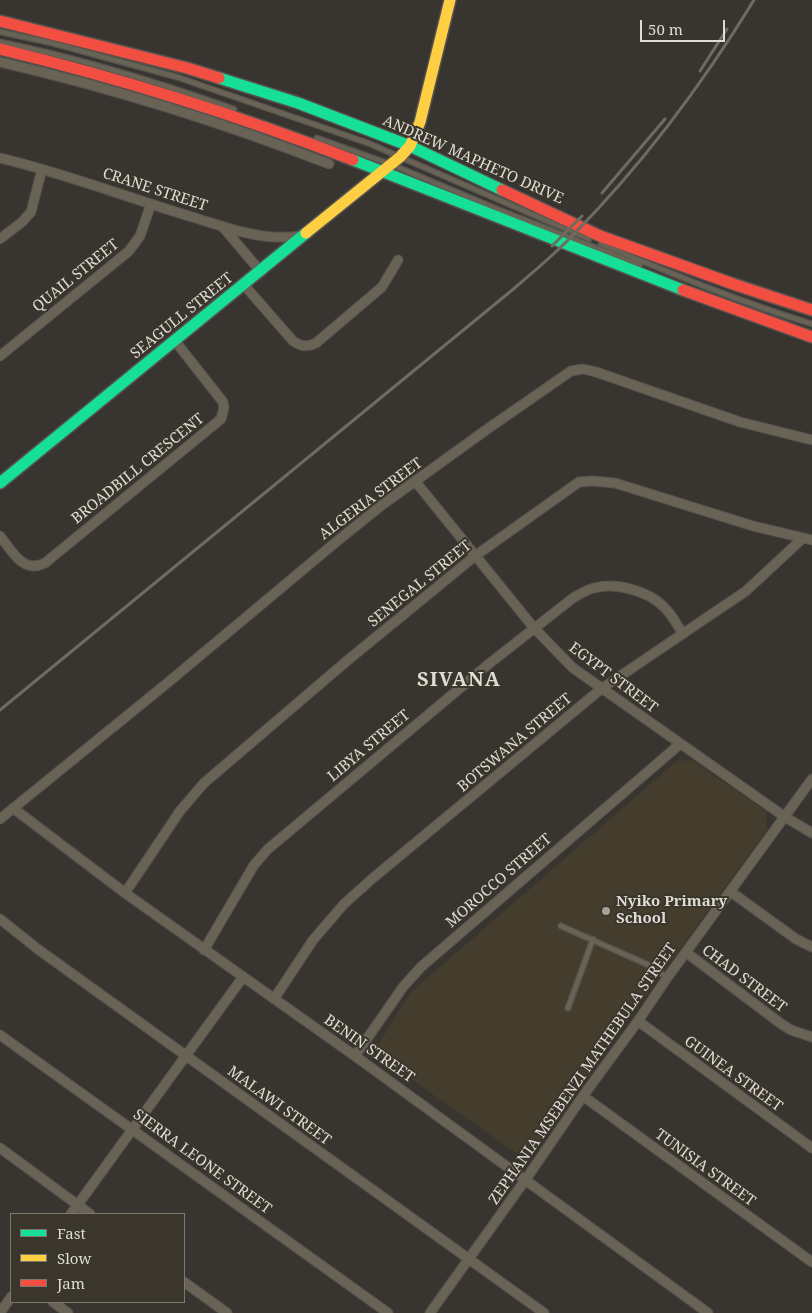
<!DOCTYPE html>
<html>
<head>
<meta charset="utf-8">
<style>
	body { margin:0 }
	#map { position:relative; width:812px; height:1313px; overflow:hidden; background:#383530; font-family:"Noto Serif",serif }
	canvas { display:block }
	.legend { position:absolute; left:10px; top:1213px; width:175px; height:90px; box-sizing:border-box; background:#3b362c; border:1px solid #7d7870; margin:0; padding:6px 9px; list-style:none; font-size:15px; color:#dfdbd5 }
	.legend li { display:flex; align-items:center; gap:10px; height:25px }
	.legend b { width:25px; border:1px solid #7d7870 }
	.scale { position:absolute; left:640px; top:20px; width:85px; height:22px; box-sizing:border-box; border:2px solid #dfdbd5; border-top:0; padding-left:6px; font-size:15px; line-height:18px; white-space:nowrap; color:#dfdbd5; -webkit-text-stroke:4px #3b362c; paint-order:stroke }
</style>
</head>
<body>
<div id="map">
<canvas width="812" height="1313"></canvas>
<ul class="legend">
<li><b style="height:6px;background:#16e098"></b>Fast</li>
<li><b style="height:6px;background:#ffcf43"></b>Slow</li>
<li><b style="height:6px;background:#f24e42"></b>Jam</li>
</ul>
<div class="scale">50 m</div>
</div>
<script>
const ctx = document.querySelector('canvas').getContext('2d');
ctx.lineJoin = 'round';
function fillPath(path, color) {
  ctx.fillStyle = color;
  ctx.fill(path, 'evenodd');
}
function trace(path, color, width, dash) {
  ctx.strokeStyle = color;
  ctx.lineWidth = width;
  ctx.lineCap = dash ? 'butt' : 'round';
  ctx.setLineDash(dash || []);
  ctx.stroke(path);
}
function label(font, color, halo, rows, align = 'center') {
  ctx.font = font + ' "Noto Serif",serif';
  ctx.lineWidth = 4;
  ctx.setLineDash([]);
  ctx.textBaseline = 'middle';
  ctx.strokeStyle = halo;
  ctx.fillStyle = color;
  for (const [text, x, y, turn = 0] of rows) {
    ctx.save();
    ctx.translate(x, y);
    ctx.rotate((+turn || 0) * Math.PI / 180);
    ctx.textAlign = isNaN(turn) ? turn : align;
    if (halo) ctx.strokeText(text, 0, 0);
    ctx.fillText(text, 0, 0);
    ctx.restore();
  }
}
const built = new Path2D(`
	M691,760L766,811L767,830L532,1151L516,1153L380,1057L378,1045L410,993L677,761Z`);
const lane = new Path2D(`
	M0,32L52,43L177,77L368,143L589,239
	M0,42C80,58 157,82 234,109
	M317,138L387,163
	M395,166L497,209L640,265
	M601,244C670,273 740,302 812,324
	M561,926L653,967L667,978
	M568,1008L593,939`);
const street = new Path2D(`
	M0,62C112,88 222,122 329,164
	M0,158C64,173 126,197 189,216C225,227 262,242 300,236
	M222,226L261,272
	M0,239L22,222L31,212L42,169
	M244,285L293,341C302,347 307,347 316,343L382,287L398,260
	M0,356L129,251L140,236L151,204
	M415,481L534,628L573,668L785,817L812,833
	M0,536C12,551 23,574 45,563L221,419L224,408L223,402L175,341
	M13,808L125,893L355,1056L708,1313
	M0,819L171,680L336,542L382,505L486,430L571,371L583,369L596,372L740,422L812,440
	M731,892L796,939L812,947
	M125,893L180,811L204,783L348,660L475,556L579,482L592,481L615,483L753,526L812,540
	M0,919L39,950L544,1313
	M204,950L254,865L268,849L490,663L573,598C580,594 586,590 594,588C615,582 648,591 663,606C672,614 677,625 683,634
	M687,953L780,1023L791,1030L812,1037
	M274,999L313,940L344,904L373,878L601,689L746,591L803,538
	M638,1021L812,1148
	M0,1035L388,1313
	M355,1056L403,987L421,967L680,744
	M583,1096L812,1262
	M0,1148L90,1214
	M71,1214L243,977
	M184,1282L227,1313
	M53,1302L68,1313
	M0,1313L11,1297
	M430,1313L526,1179L583,1096L638,1021L667,978L812,779`);
const fast = new Path2D(`
	M219,78L298,103L410,146L502,190
	M353,160L683,290
	M0,483L306,233`);
const slow = new Path2D(`
	M306,233L400,157L410,146L420,122L450,0`);
const jam = new Path2D(`
	M0,21L187,68L219,78
	M0,49C120,78 238,115 353,160
	M502,190L600,236L736,285L812,310
	M683,290L812,337`);
const rail = new Path2D(`
	M700,71L727,29
	M602,193L665,119
	M552,246L582,216
	M0,710L511,291C532,273 554,255 573,235C643,164 702,85 754,0`);
const markers = [
	[606,911,5,"#a5a19b"]
];
const streetNames = [
	["ANDREW MAPHETO DRIVE",473,160,24],
	["CRANE STREET",155,190,18],
	["QUAIL STREET",76,276,-39],
	["SEAGULL STREET",182,316,-39],
	["BROADBILL CRESCENT",138,469,-39],
	["ALGERIA STREET",371,499,-37],
	["SENEGAL STREET",420,584,-39],
	["EGYPT STREET",613,678,37],
	["BOTSWANA STREET",515,743,-40],
	["LIBYA STREET",369,746,-40],
	["MOROCCO STREET",499,881,-41],
	["CHAD STREET",744,979,37],
	["BENIN STREET",369,1049,35],
	["ZEPHANIA MSEBENZI MATHEBULA STREET",583,1074,-55],
	["GUINEA STREET",733,1074,36],
	["MALAWI STREET",279,1106,36],
	["SIERRA LEONE STREET",202,1162,36],
	["TUNISIA STREET",705,1168,36]
];
const poiNames = [
	["Nyiko Primary",616,902],
	["School",616,919]
];
const districtNames = [
	["SIVANA",459,680]
];
fillPath(built, '#443d2d');
trace(lane, '#55524f', 7);
trace(street, '#55524f', 11);
trace(fast, '#55524f', 14);
trace(slow, '#55524f', 14);
trace(jam, '#55524f', 14);
trace(lane, '#686355', 4.5);
trace(street, '#686355', 9);
trace(fast, '#16e098', 11);
trace(slow, '#ffcf43', 11);
trace(jam, '#f24e42', 11);
trace(rail, '#6e6b61', 3);
for (const [x, y, r, color] of markers) {
  const dot = new Path2D();
  dot.arc(x, y, r, 0, 2 * Math.PI);
  ctx.fillStyle = color;
  ctx.fill(dot);
  trace(dot, '#3b362c', 2);
}
label('15px', '#dfdbd5', '#3b362c', streetNames);
label('bold 15px', '#dfdbd5', '#3b362c', poiNames, 'left');
ctx.letterSpacing = '1px';
label('bold 20px', '#dfdbd5', '#3b362c', districtNames);
ctx.letterSpacing = '0px';
</script>
</body>
</html>
